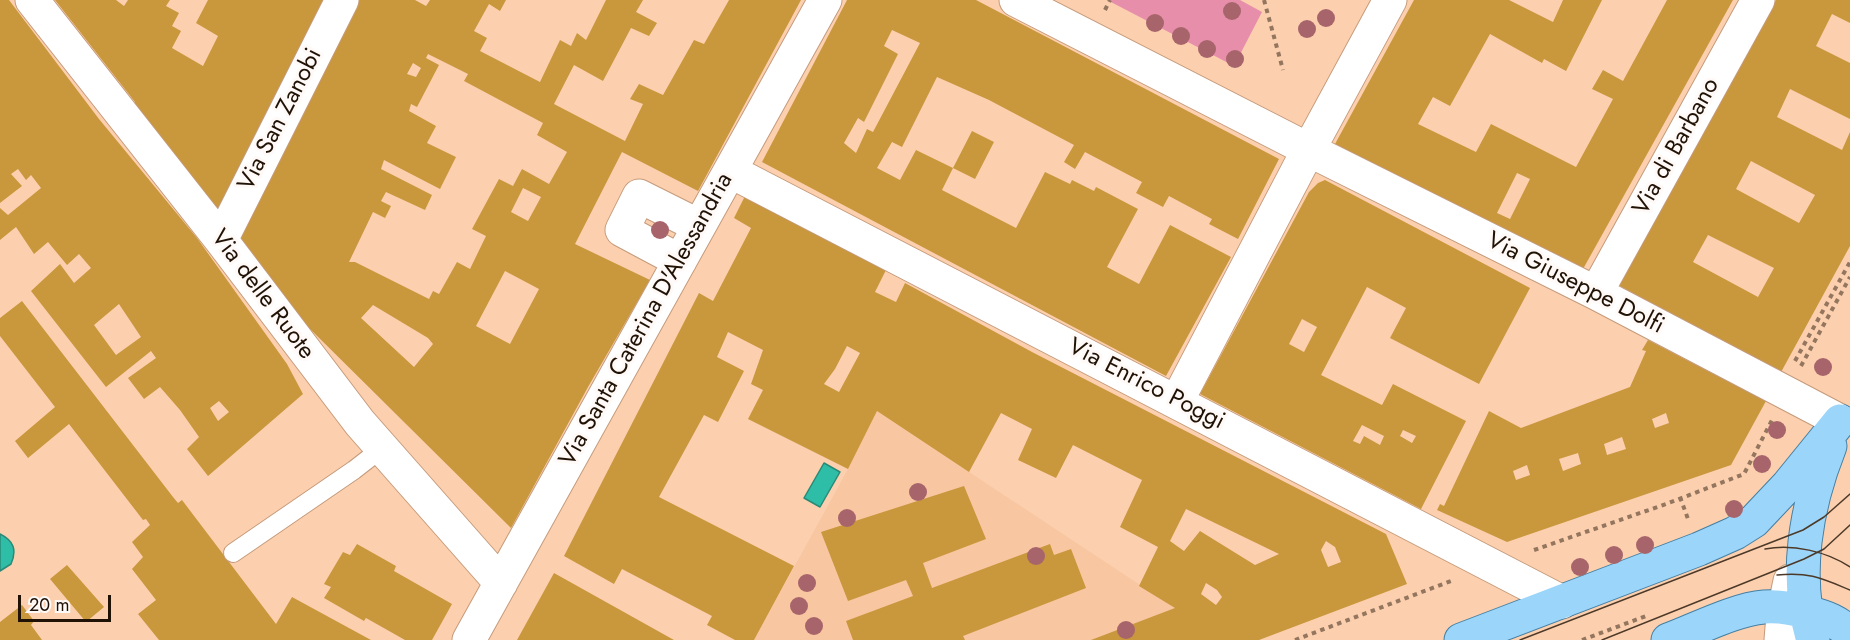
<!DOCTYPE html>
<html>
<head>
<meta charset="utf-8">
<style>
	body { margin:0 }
	#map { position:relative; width:1850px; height:640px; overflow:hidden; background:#fcd0af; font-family:Jost,sans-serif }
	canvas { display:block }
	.scale { position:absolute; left:18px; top:595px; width:93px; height:27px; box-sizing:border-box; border:3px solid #211206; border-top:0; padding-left:8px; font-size:18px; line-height:21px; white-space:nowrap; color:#211206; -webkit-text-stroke:4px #fffaf7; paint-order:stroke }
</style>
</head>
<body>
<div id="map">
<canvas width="1850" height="640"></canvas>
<div class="scale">20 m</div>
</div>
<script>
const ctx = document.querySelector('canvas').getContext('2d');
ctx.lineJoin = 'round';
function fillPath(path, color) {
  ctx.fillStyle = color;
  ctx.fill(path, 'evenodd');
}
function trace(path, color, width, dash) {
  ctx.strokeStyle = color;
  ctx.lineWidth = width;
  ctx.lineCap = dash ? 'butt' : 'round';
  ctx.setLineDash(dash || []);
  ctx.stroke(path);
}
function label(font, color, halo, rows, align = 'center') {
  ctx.font = font + ' Jost,sans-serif';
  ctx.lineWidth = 6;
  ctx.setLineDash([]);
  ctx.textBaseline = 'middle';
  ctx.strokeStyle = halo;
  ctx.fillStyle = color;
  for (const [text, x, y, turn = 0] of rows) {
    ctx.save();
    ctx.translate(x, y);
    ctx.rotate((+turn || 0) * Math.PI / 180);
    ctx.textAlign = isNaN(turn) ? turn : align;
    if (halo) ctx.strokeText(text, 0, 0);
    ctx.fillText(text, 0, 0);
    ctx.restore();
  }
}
const built = new Path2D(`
	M877,411L1175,608L1211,634L1214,640H754L848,469Z`);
const green = new Path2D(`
	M1107,0H1240L1262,12L1234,66Z`);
const water = new Path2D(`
	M824,463L840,472L820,507L804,498Z
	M0,534C14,541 17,550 11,564L0,571Z`);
const building = new Path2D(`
	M0,0H9L99,119L197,238L287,364L303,394L208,476L187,449L199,437L180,410L160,387L144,399L128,378L156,358L151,351L106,387L31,291L60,264L74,283L91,268L79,254L67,265L48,242L34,254L16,227L0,240V208L8,215L41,188L31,175L26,180L18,169L11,174L22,186L0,203ZM119,304L141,337L116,355L94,325ZM219,401L229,412L218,421L210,408Z
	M55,0H116L124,6L128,0H170L166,6L179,13L172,26L181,31L172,48L203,66L218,36L196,23L208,0H328L218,212L135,110V102Z
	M358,0H415L426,6L430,0H506L500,11L489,4L474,31L487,38L480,51L540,82L560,40L571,46L577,33L586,40L606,0H643L636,12L657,23L649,36L631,28L603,81L574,65L554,104L625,141L643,104L630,99L639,84L663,95L694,40L704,44L729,0H801L698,191L622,152L575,244L650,280L588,387L511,528L302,321L238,239ZM428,54L468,74L464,81L543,123L537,135L567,152L549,184L522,169L513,186L499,179L472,229L486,236L470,269L457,262L439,294L433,291L429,299L355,262H349L373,212L385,218L391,206L381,201L386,192L425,210L432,195L381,169L384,160L440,189L456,157L427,143L436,126L409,111L411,104L417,107L439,65L426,58ZM413,63L421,68L416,77L407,74ZM523,188L541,197L528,221L511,212ZM505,271L539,289L510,344L476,326ZM373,305L428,338L433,344L414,367L361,318Z
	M847,0H976L1279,159L1238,239L1209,224L1212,219L1169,196L1163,207L1136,193L1142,182L1085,152L1075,169L1064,162L1074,145L989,100L937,77L902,147L892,142L877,168L900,180L916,150L953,168L942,190L1016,228L1045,172L1070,184L1072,180L1094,191L1096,187L1138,209L1107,267L1139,284L1170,225L1231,257L1166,376L762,162ZM892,30L920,43L873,132L867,129L856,153L844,143L858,118L864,122L898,54L884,46Z
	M1414,0H1509L1553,22L1563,0H1602L1566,71L1544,59L1542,63L1490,34L1450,106L1433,97L1418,124L1476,152L1491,124L1576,167L1613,99L1592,89L1603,70L1623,81L1667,0H1733L1583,269L1491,226L1335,144ZM1517,173L1530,179L1510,219L1497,213Z
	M1776,0H1850V23L1832,14L1816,46L1850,63V119L1790,89L1777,117L1842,150L1850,132V246L1780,374L1618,285ZM1751,161L1815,195L1799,223L1736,189ZM1708,235L1774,268L1758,297L1693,262Z
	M972,131L994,142L975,179L953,168Z
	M1325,180L1530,288L1479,384L1390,338L1406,308L1367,287L1321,375L1382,405L1393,384L1466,421L1421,509L1200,394L1309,192L1318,183ZM1302,319L1317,327L1304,352L1289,344ZM1362,425L1384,436L1380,445L1364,436L1360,444L1353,441ZM1403,430L1416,436L1412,443L1400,436Z
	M745,196L886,270L875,292L896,302L905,283L1032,352L1386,534L1407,584L1259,640H1091L1175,608L1139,586L1158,547L1120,527L1142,480L1073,445L1056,478L1018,460L1032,429L1001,413L969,472L877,411L848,469L748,419L763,390L751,384L763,350L728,332L717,357L744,371L718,422L704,415L659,497L794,566L754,640H735L707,625L712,616L622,569L614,584L564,556L699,293L713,301L751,228L734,218ZM847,346L860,353L839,392L824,384L835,369ZM1186,509L1279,554L1255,565L1200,531L1184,551L1170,541ZM1326,541L1335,547L1341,562L1328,567L1321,550ZM1206,583L1217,590L1222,597L1216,605L1201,594Z
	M22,301L173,497L178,503L182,500L276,624L292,597L371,640H159L138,614L156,600L132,569L143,557L132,542L150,525L146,519L143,520L69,424L28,458L15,441L55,407L0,336V318Z
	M1648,340L1766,401L1731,465L1507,542L1437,510L1440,504L1444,506L1489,411L1521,428L1630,387L1646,351L1642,350ZM1666,413L1669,423L1655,428L1652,419ZM1622,437L1626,449L1607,455L1604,444ZM1578,453L1581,464L1563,471L1559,459ZM1527,465L1530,475L1516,480L1513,471Z
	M964,486L986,539L923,563L932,588L1050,544L1054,555L1071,549L1086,588L963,636L965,640H853L846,621L913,596L906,580L848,601L821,532Z
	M357,544L396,566L394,571L452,604L432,640H405L366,618L364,621L324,598L331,587L324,584L343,552L350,555Z
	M67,565L104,607L86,622L50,579Z
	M554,573L674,640H517Z
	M22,605L34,621L31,625L42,640H0V622Z`);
const path = new Path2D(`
	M1264,0L1283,70
	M1105,10L1110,0
	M1795,361L1850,262
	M1801,366L1850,277
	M1680,497L1688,519
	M1534,550L1666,504L1744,474L1772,420
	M1295,640L1451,581
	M1582,640L1646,616`);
const lane = new Path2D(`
	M233,553L354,470L381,449`);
const street = new Path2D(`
	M32,0L221,240L360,423L501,583
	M1016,0L1323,157L1596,293L1840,421
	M730,171L1562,602
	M221,240L342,0
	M680,261L622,230L639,196L699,226
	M1596,293L1758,0
	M1177,401L1302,162L1390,0
	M469,640L825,0
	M1781,640L1783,615L1790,581`);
const primary = new Path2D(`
	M1461,640L1699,549L1735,533L1754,521L1788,485L1840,421
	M1668,640C1695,630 1736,609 1764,607C1779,606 1796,609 1810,613C1826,617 1839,622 1850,634
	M1813,640C1793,577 1806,506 1830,446`);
const tram = new Path2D(`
	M1765,549C1793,544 1826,551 1850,567
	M1777,575C1810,572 1821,578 1850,590
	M1520,640L1803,530L1824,517L1850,494
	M1602,640L1804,559L1824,549L1850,525`);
const trees = [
	[1232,11],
	[1326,18],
	[1155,23],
	[1307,29],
	[1181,36],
	[1207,49],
	[1235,59],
	[660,230],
	[1823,367],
	[1777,430],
	[1762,464],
	[918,492],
	[1734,509],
	[847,518],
	[1645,545],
	[1614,555],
	[1036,556],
	[1580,567],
	[807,583],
	[799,606],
	[814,626],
	[1126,630]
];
const streetNames = [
	["Via San Zanobi",281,120,-63],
	["Via di Barbano",1677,147,-61],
	["Via Giuseppe Dolfi",1575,284,27],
	["Via delle Ruote",262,295,53],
	["Via Santa Caterina D'Alessandria",647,320,-61],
	["Via Enrico Poggi",1146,385,27]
];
fillPath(built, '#f8c6a0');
fillPath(green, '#e78eab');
fillPath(water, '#2ebea7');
trace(water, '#2a8a77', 1.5);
fillPath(building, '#c9973c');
trace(lane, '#c59b7b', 20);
trace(street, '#c59b7b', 35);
trace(primary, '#457fa2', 35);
trace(path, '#94765f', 4, [4.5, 4.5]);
trace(lane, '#fff', 18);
trace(street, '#fff', 33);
trace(primary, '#9bd5fa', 33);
trace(tram, '#4d3928', 1.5);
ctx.fillStyle = '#a7656b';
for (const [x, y] of trees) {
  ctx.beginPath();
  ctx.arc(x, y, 9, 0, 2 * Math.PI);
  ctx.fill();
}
label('24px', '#211206', '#fffaf7', streetNames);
</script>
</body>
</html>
